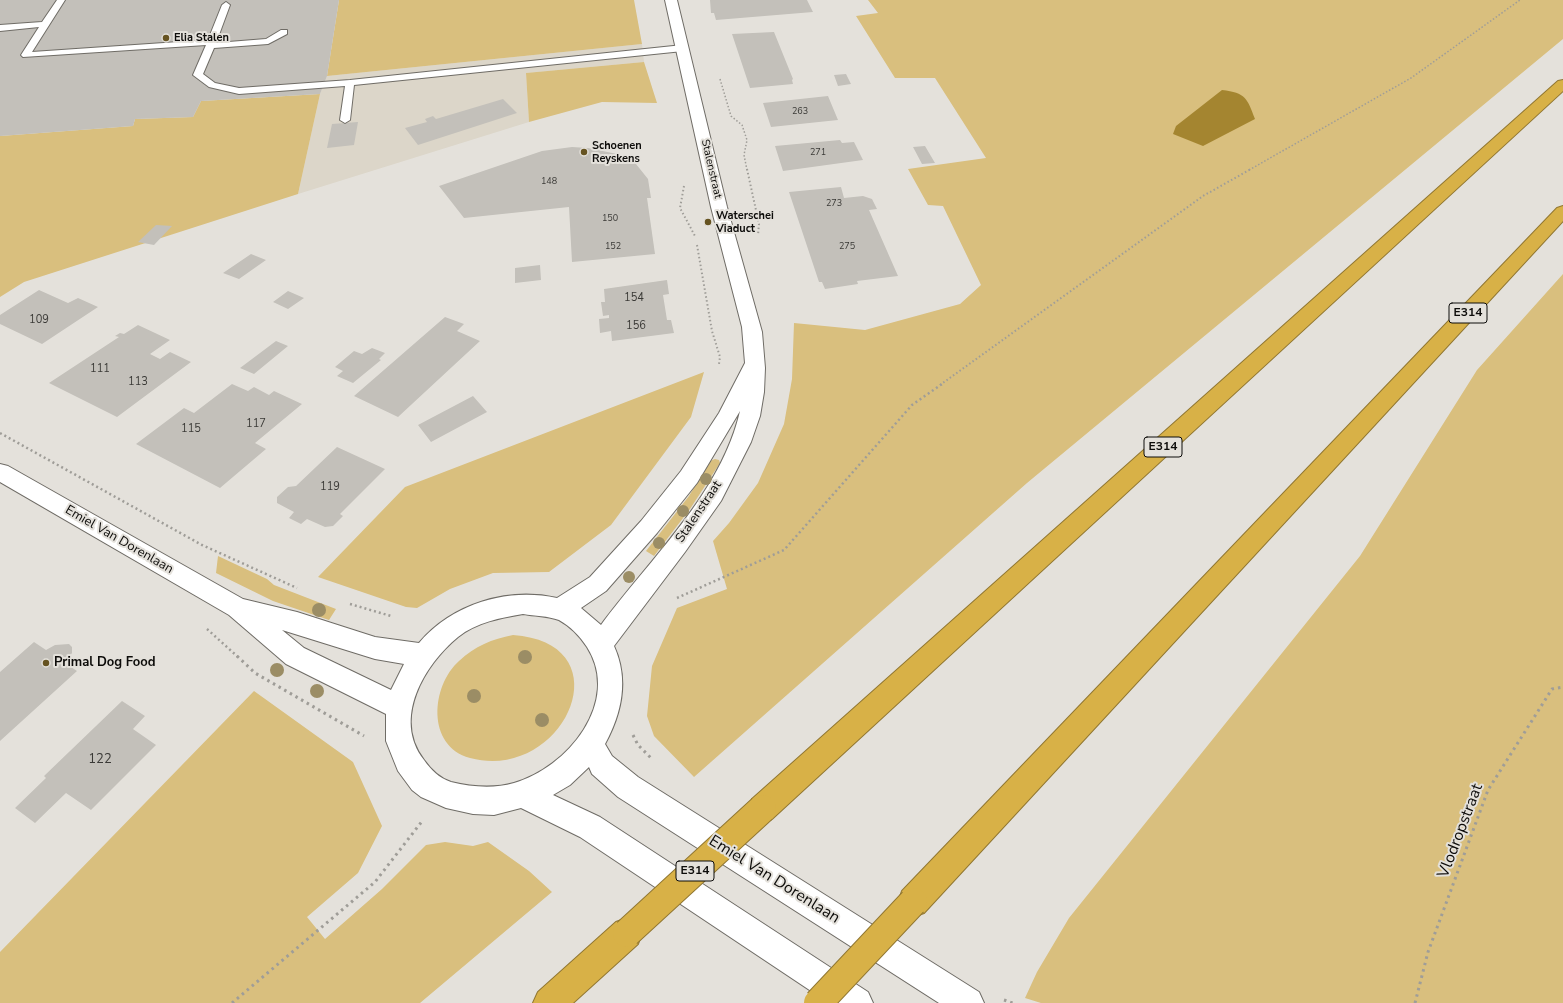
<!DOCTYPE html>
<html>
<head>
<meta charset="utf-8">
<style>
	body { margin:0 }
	canvas { display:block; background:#e4e1db }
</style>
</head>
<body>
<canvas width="1563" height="1003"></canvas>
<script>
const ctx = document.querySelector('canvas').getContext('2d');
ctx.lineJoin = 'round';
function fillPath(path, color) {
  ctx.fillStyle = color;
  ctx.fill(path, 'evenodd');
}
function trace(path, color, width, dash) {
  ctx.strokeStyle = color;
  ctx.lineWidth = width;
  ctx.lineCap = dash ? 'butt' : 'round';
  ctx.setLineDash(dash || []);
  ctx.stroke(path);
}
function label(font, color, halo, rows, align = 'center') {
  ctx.font = font + ' "Nunito Sans",sans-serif';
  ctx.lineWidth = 4;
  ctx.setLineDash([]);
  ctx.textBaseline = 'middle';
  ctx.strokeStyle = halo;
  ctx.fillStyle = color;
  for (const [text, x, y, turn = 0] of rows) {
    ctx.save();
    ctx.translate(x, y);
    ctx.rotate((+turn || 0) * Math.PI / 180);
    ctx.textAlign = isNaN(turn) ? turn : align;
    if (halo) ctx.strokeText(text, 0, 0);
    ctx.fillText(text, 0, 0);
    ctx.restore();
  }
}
const built = new Path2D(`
	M642,44L644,62L526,73L529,122L298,194L320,94L327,76Z`);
const green = new Path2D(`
	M339,0H634L642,44L327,76Z
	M868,0H1563V39L1027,483L694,777L654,736L647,716L652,666L677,608L727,589L713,541L729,523L758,483L784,424L792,379L794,323L865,330L960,304L981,285L943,206L928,205L908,169L986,158L935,78H895L856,16L878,13Z
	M644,62L657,103L602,102L529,122L526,73Z
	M320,94L298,194L24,282L0,297V136L133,126L135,119L193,117L201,101Z
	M1563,274V1003H1041L1025,998L1037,972L1069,918L1360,556L1477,370Z
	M704,372L691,417L611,525L549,572L493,573L450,589L417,608L406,607L318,577L405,487Z
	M715,459L719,460L720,463L690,509L654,556L646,551L689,496L710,461Z
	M218,556L267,579L274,585L336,609L329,620L273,601L216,573Z
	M513,635C627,643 564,783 470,758C426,746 431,686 459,661C475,646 492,639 513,635Z
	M254,691L353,762L382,826L358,873L307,917L325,939L382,889L426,845L445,842L473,846L488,842L529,871L552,892L420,1003H0V952Z`);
const water = new Path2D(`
	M1222,90C1246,93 1247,98 1255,119L1203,146L1173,134L1176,126Z`);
const building = new Path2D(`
	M0,0H339L327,76L320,94L201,101L193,117L135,119L133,126L0,136Z
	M710,0H807L813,12L716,20L714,13H711Z
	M774,32L793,79L792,80L793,84L750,88L732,34Z
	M846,74L851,84L838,86L834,75Z
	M828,96L838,120L771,127L763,103Z
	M503,99L517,113L418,145L405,128L427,122L425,119L433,116L436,119Z
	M358,122L354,145L327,148L332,124Z
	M840,140L842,143L854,142L863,160L783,171L775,146Z
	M925,146L935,163L922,164L913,147Z
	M572,147L588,148L622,155L636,164L648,179L651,198H647L655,254L572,262L569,207L464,218L439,186L542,151Z
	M841,187L844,198L863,196L872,199L877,209L869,210L898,276L857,281L858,284L825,289L822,282H819L789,192Z
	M156,225L172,226L154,245L138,242Z
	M251,254L266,260L239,279L223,273Z
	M540,265L541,280L515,283V268Z
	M667,280L669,294L663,295L667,320H671L674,333L612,341L611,331L600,333L599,319L609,318V315L603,316L601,302H605L604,289Z
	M39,290L68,303L78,298L98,307L42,344L0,324V315Z
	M288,291L304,298L288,309L273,302Z
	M445,317L464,324L457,331L480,341L398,417L354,396Z
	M138,325L170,340L150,354L160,359L170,352L191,362L117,417L49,383L119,337L115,336L120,333L124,334Z
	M276,341L288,346L254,374L240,368Z
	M372,348L385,353L379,359L381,360L353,383L337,376L343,371L335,367L354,351L362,354Z
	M232,384L248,391L254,387L269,395L274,391L302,404L255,443L266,449L220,488L136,444L184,408L194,413Z
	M473,396L487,412L431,442L418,425Z
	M337,447L385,469L340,514L343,516L333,526L325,527L307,519L301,524L289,518L294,512L277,503V497L288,487L296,486Z
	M34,642L46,650L55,645L69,644L72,647V653L65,663L77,671L0,741V672Z
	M122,701L145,716L133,729L156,745L91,810L66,793L35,823L15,808L46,778L44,776Z`);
const pathFar3 = new Path2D(`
	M720,79L731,116L742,125L747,140L744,155L747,170
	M1249,170L1411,78L1520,0`);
const pathFar2 = new Path2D(`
	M747,169L759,224L758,235
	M684,186L680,208L695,236
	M697,245L712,331L720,357L719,364
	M940,385L1203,196L1251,169`);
const pathFar1 = new Path2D(`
	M0,433L202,545L297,588
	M677,598L784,550L912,405L942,384
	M350,604L391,616
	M207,629L238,657`);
const path = new Path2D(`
	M237,656L255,673L364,736
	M633,735L638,745L651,758
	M1004,1000L1013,1003
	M232,1003L375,882L423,820
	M1415,1003L1428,952L1488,790L1552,689L1563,687`);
const lane = new Path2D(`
	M57,0H65L32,52L208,40L222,5L226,2L230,5L216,43L266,39L281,30H287V34L268,44L214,48L203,74L215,83L239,88L350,80L683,45L687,48L683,51L354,85L350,120L345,123L340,120L345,86L239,94L209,87L193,75L206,45L23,57L21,55L39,27L0,31V25L42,22Z`);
const secondary = new Path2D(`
	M665,0H677L727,207L762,332L765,368L764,392L760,416L751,442L721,501L685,552L614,646C629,679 622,713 605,744L612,756L638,777L979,992L984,1003H939L618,797L592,774L589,767L570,785L553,795L600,817L868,992L873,1003H829L580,837L521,808L494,815L473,814L446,808L421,797L412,790L398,771L386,741V714L286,664L229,615L0,482V464L8,466L243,599L297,612L375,637L419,643C452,604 507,587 557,598L590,577L641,521L681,471L719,413L745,363L742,327L711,207ZM740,411C722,492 649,560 601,625L581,608L606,591L657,533L697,483ZM523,614C535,616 548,616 559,620C570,626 580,636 587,647C622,702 567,768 514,783C493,789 472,787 451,782C439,778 431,770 424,760C392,719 424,665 458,637C477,622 500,618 523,614ZM282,630L375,659L404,664L391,690L304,648Z`);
const highway = new Path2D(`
	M1563,80V91L772,819L762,823L752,819L748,809L752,799L1558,81Z
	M1563,206V221L924,913L913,917L902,913L898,902L902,891L1557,208Z
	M627,918L638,922L642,933L638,944L573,1003H533L538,992L616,922Z`);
const highwayBridge = new Path2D(`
	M627,933L762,809
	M818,1003L913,902`);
const trees = [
	[706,479,6],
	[683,511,6],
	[659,543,6],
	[629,577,6],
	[319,610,7],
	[525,657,7],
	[277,670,7],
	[317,691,7],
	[474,696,7],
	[542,720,7]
];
const markers = [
	[166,38,4,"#665321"],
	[584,152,4,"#665321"],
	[708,222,4,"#665321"],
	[46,663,4,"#665321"]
];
const farNumbernames = [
	["263",800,112],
	["271",818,153],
	["148",549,182],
	["273",834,204],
	["150",610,219],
	["152",613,247],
	["275",847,247]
];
const farPoinames = [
	["Elia Stalen",174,38],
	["Schoenen",592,146],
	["Reyskens",592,159],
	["Waterschei",716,216],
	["Viaduct",716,229]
];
const farStreetnames = [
	["Stalenstraat",711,169,77]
];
const numberNames = [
	["154",634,298],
	["109",39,320],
	["156",636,326],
	["111",100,369],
	["113",138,382],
	["117",256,424],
	["115",191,429],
	["119",330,487]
];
const shields = [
	[1468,313,38],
	[1163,447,38],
	[695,871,38]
];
const shieldNames = [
	["E314",1468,313],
	["E314",1163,447],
	["E314",695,871]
];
const streetNames = [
	["Stalenstraat",699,512,-56],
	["Emiel Van Dorenlaan",119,540,30]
];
const poiNames = [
	["Primal Dog Food",54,663]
];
const nearNumbernames = [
	["122",100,760]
];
const nearStreetnames = [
	["Vlodropstraat",1461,831,-69],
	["Emiel Van Dorenlaan",774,880,32]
];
fillPath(built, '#dcd6c9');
fillPath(green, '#d9bf7e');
fillPath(water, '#a48530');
fillPath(building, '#c3c0ba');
trace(lane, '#6f6c66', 2);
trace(secondary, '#6f6c66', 2);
trace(highway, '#917732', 2);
trace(pathFar3, '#9f9d98', 1.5, [1.5, 2]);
trace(pathFar2, '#9f9d98', 2, [1.5, 2.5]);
trace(pathFar1, '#9f9d98', 2.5, [2, 3]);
trace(path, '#9f9d98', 3, [2.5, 4]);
fillPath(lane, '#fff');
fillPath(secondary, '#fff');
fillPath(highway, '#d8b147');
trace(highwayBridge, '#917732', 30, []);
trace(highwayBridge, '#d8b147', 28);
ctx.fillStyle = '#9b8d65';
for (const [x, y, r] of trees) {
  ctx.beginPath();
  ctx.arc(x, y, r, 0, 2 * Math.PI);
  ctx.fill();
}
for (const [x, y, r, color] of markers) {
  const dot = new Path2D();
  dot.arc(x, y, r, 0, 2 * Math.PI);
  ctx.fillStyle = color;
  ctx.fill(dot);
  trace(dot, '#e4e1db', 1.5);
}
label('9px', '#3a3936', null, farNumbernames);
label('bold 11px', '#0d0c0a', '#e4e1db', farPoinames, 'left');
label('11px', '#0d0c0a', '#e4e1db', farStreetnames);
label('11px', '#3a3936', null, numberNames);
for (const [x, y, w] of shields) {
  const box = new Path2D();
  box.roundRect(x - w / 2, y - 10, w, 20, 3);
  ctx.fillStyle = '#e4e1db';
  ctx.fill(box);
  trace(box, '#0d0c0a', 1);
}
label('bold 12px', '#0d0c0a', null, shieldNames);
label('13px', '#0d0c0a', '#e4e1db', streetNames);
label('bold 13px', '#0d0c0a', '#e4e1db', poiNames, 'left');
label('13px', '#3a3936', null, nearNumbernames);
label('16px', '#0d0c0a', '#e4e1db', nearStreetnames);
</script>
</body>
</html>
